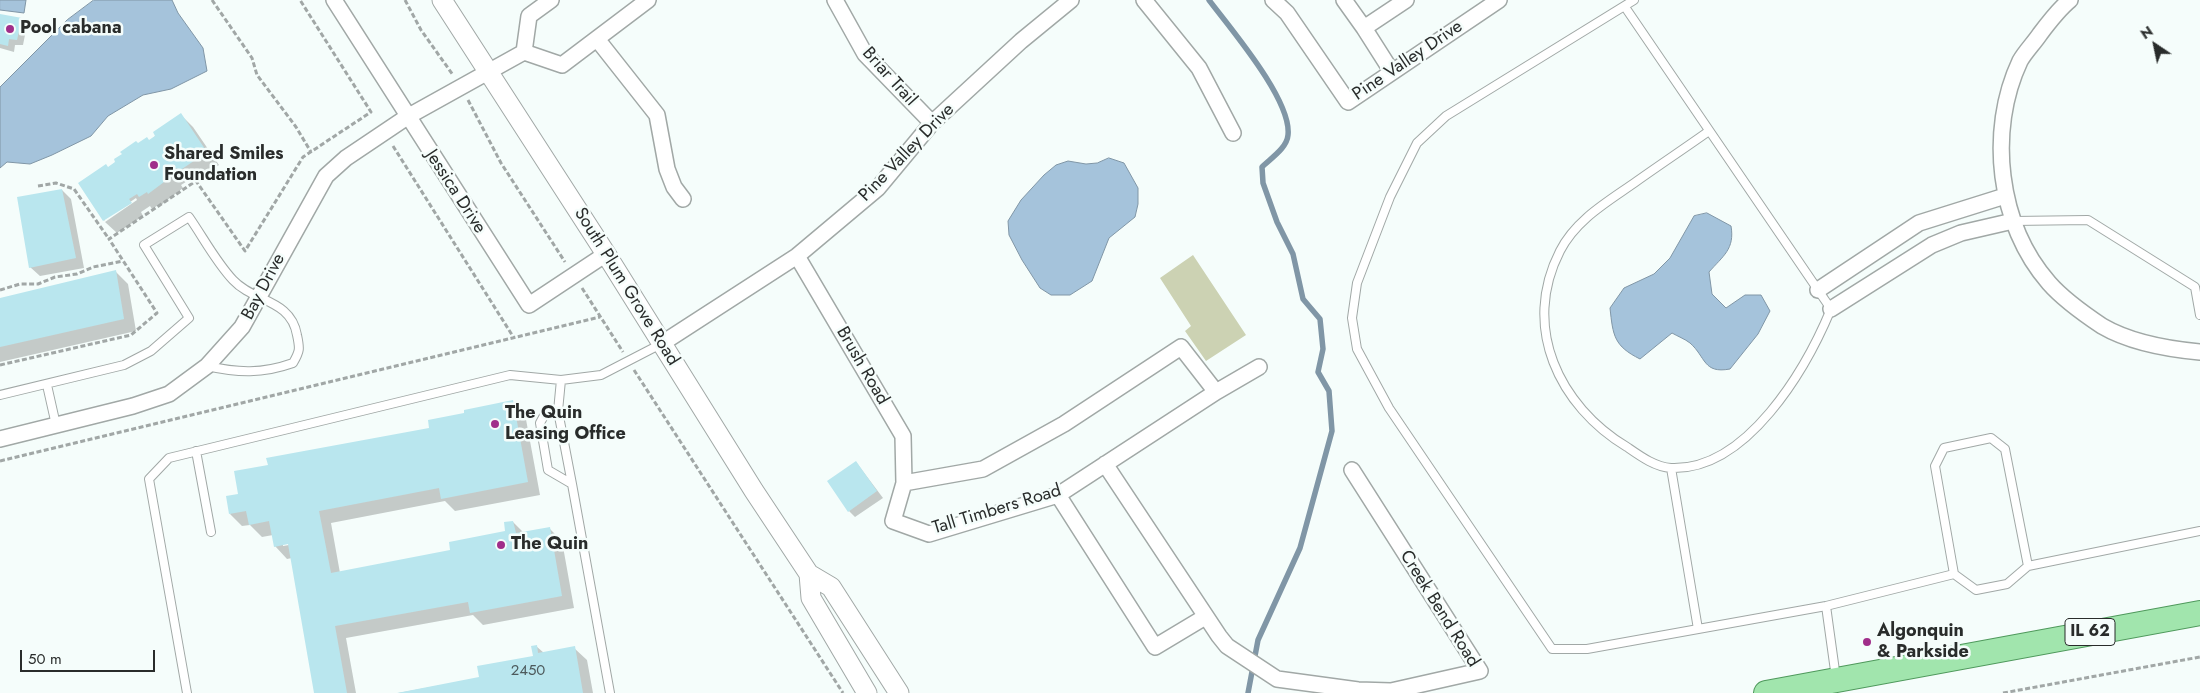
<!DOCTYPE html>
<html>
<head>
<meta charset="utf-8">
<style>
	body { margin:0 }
	#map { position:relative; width:2200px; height:693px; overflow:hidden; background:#f5fdfb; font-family:Jost,sans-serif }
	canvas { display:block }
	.north { position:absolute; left:2130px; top:20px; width:50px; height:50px; -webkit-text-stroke:4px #f5fdfb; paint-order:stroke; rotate:326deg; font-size:14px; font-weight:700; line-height:20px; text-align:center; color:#292c2b }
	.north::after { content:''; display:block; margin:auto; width:18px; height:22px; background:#292c2b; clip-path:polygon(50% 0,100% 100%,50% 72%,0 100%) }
	.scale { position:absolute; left:20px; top:650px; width:135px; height:22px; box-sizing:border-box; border:2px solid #292c2b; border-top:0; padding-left:6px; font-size:15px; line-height:18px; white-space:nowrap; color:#292c2b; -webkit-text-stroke:4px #f5fdfb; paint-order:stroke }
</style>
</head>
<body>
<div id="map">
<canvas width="2200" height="693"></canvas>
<div class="north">N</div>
<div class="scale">50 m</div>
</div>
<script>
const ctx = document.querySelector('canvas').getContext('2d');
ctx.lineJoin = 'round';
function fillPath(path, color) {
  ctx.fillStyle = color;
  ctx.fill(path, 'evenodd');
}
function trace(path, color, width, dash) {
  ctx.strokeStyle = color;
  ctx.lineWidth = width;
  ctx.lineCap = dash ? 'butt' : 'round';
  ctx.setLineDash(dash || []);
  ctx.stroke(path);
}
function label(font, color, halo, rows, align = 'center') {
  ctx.font = font + ' Jost,sans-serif';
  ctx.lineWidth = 5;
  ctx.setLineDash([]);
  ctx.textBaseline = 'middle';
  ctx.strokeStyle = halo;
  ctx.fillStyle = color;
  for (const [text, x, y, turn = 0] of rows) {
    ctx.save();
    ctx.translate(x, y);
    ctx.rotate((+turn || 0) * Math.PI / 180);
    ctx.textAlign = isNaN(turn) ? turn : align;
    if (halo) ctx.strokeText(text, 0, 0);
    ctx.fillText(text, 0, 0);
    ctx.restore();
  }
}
const green = new Path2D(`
	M1193,255L1246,335L1206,361L1185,331L1191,326L1160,278Z`);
const water = new Path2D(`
	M0,0H26L24,13L0,10Z
	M94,0H172L178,13L203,48L207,71L171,89L143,95L108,116L91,136L52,155L30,164L7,162L0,168V87L67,20Z
	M1109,158L1124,163L1138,188V204L1135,217L1109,238L1092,281L1070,295H1051L1040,288L1022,260L1009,235L1008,221L1021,200L1044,175L1056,165L1068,161L1086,164L1097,163Z
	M1707,213L1731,226C1735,249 1723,256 1709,272L1712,294L1726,308L1745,295H1761L1770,311L1758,334L1730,369C1703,374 1706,357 1690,343C1685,339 1677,336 1672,333L1640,359C1614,346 1613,336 1610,308L1624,288L1654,274L1670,258L1694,216Z`);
const shadow = new Path2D(`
	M0,15L21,19L27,25L23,45H15L14,52L0,48Z
	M181,115L193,127L219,165L192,183L189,180L181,185L183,188L161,205L160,204L152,209L150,206L141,212L143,216L117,233L105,222L137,200L136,198L105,219V221L79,183L108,168L138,145L149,141Z
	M62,190L71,199L84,268L40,276L30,267Z
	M116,272L128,284L136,331L0,362V299Z
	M512,402L525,414L540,495L455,511L445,501L331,523L340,573L452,551L507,532L513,522L524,533L549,528L562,541L574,608L483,625L473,615L346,638L356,693H316L292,558L287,559L275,546L273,535L262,537L250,525L242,526L230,514L240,495L269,466L431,429ZM294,542L295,544L283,546V544Z
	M856,462L883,498L855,517L849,511Z
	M536,646L544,653L574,648L587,660L593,693H398L480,678L534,657Z`);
const stream = new Path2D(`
	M1209,0C1230,28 1292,100 1288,135C1287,148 1271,158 1262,167L1263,183L1277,222L1293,254L1303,299L1320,319L1323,349L1318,372L1329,391L1332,431L1300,548L1258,640L1248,693`);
const building = new Path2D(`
	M0,14L22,18L17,40L9,39L8,46L0,44Z
	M181,113L207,152L179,171L177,168L170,172L172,176L148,194L147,192L139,197L137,194L129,199L132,203L103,221L78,183L106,164L108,167L115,162L114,159L122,154L120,152L136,141L138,143L147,137L149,140L155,136L153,132Z
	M62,189L76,258L29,268L17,197Z
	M116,270L124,319L0,347V298Z
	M513,400L528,482L441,499L439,488L319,511L331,573L450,550L449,542L505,531L504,522L513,521L516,533L550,527L562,596L470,613L468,602L335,626L347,693H314L288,544L274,547L269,521L249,525L246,511L229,514L226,496L238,494L234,471L268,465L266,458L429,428L428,420L464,413V410Z
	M856,461L877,491L848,512L827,481Z
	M537,645L538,653L575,646L583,693H397L479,677L477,666L533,656L531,646Z`);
const path = new Path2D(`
	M212,0L252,58L257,75L296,127L311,152
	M405,0L421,30L453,75
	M468,100L501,163L565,262
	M393,146L514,338
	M38,186L56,183L74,189L109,239
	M582,288L623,352
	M0,290L20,284H38L55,277L77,274L93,267L123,261
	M0,365L131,335L157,313L109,239L196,181L245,251L303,157L371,112L300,0
	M634,370L843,693
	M0,461L600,317
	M2003,693L2200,657`);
const service = new Path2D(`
	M1634,0L1446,116L1417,143L1390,197L1357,283L1352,318L1357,349L1389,408L1552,649H1587L1826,606L1954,574L1976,590L2007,584L2028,566L2200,531
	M1625,7L1831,309C1806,369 1747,471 1671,468C1655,467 1640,456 1627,447C1559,406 1521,327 1560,251C1576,219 1609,201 1637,181C1661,164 1685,148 1709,131
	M2013,221L2088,220L2195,287L2200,315
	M47,385L56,425
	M0,395L124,365L151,351L189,318L144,245L189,217C203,237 216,262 233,280C253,302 291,299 297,335C300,349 300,351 293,363C262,374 238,373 207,366
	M558,411L546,412L540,423L548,470L572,484L558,411L561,380
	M196,451L211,532
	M1671,468L1698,629
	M572,484L610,693
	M1954,574L1935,466L1944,448L1991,438L2005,449L2028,566
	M1826,606L1836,678
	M187,693L149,479L169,458L510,375L561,380L601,375L661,344`);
const minor = new Path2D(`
	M334,0L529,305L606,254
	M835,0L865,54L932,123
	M1144,0L1199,68L1233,133
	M1273,0L1287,13L1348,102L1499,0
	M1344,0L1364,28L1406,0
	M2070,0C2059,9 2049,22 2040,34C2034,43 2025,52 2020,61C1987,131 1998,225 2049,283C2063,299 2084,314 2102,326C2131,343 2167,349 2200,352
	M1364,28L1392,72
	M597,39L657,115L667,169L674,187L683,199
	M524,52L529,16L551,0
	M797,256L903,436L904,483
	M1818,290L1919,223L2005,196
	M1831,309L1932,245L1961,233L2013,221
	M661,344L797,256L878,188L932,123L1021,41L1071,0
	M1216,392L1181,347L1064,424L983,469L904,483L893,521L929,534L1058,495L1216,392L1259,367
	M0,439L133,406L169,394L207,366L242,327L326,176L346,158L407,117L524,52L562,65L648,0
	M1105,464L1219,636L1227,646L1277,679L1358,690L1391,691L1480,671L1352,470
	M1058,495L1155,647L1205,617`);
const tertiary = new Path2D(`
	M442,0L606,254L754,491L809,574L831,587L899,693
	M809,574L811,598L867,693`);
const primary = new Path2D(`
	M1766,693L2200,613`);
const markers = [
	[10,29,5,"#a02e8a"],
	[154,165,5,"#a02e8a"],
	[495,424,5,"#a02e8a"],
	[501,545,5,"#a02e8a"],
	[1867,642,5,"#a02e8a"]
];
const numberNames = [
	["2450",528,671]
];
const shields = [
	[2090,632,50]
];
const shieldNames = [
	["IL 62",2090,632]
];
const poiNames = [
	["Pool cabana",20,29],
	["Shared Smiles",164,155],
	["Foundation",164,176],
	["The Quin",505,414],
	["Leasing Office",505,435],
	["The Quin",511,545],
	["Algonquin",1877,632],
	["& Parkside",1877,653]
];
const streetNames = [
	["Pine Valley Drive",1408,61,-34],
	["Briar Trail",889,77,48],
	["Pine Valley Drive",907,153,-46],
	["Jessica Drive",455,192,57],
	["Bay Drive",264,287,-62],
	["South Plum Grove Road",626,287,58],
	["Brush Road",862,366,60],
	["Tall Timbers Road",997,510,-17],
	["Creek Bend Road",1439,609,58]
];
fillPath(green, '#ccd2b3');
fillPath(water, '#a5c3db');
trace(water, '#8096a6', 1);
fillPath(shadow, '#0003');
trace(stream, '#8096a6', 5.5);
fillPath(building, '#b9e6ee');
trace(service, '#a1a8a6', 10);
trace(minor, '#a1a8a6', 18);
trace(tertiary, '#a1a8a6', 21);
trace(primary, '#4f995c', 26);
trace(path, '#a1a7a6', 3, [5, 2.5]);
trace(service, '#fff', 8);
trace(minor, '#fff', 15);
trace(tertiary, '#fff', 19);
trace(primary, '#a1e5ad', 24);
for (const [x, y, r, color] of markers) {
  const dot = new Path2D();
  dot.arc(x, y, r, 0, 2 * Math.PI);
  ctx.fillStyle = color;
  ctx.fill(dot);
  trace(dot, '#f5fdfb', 2);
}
label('15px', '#4d5a5c', null, numberNames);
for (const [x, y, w] of shields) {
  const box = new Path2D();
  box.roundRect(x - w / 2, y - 13.5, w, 27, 4);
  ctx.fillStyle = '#f5fdfb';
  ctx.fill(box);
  trace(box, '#292c2b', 1);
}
label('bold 16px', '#292c2b', null, shieldNames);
label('bold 18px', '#292c2b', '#f5fdfb', poiNames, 'left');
label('18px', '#292c2b', '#f5fdfb', streetNames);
</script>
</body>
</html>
